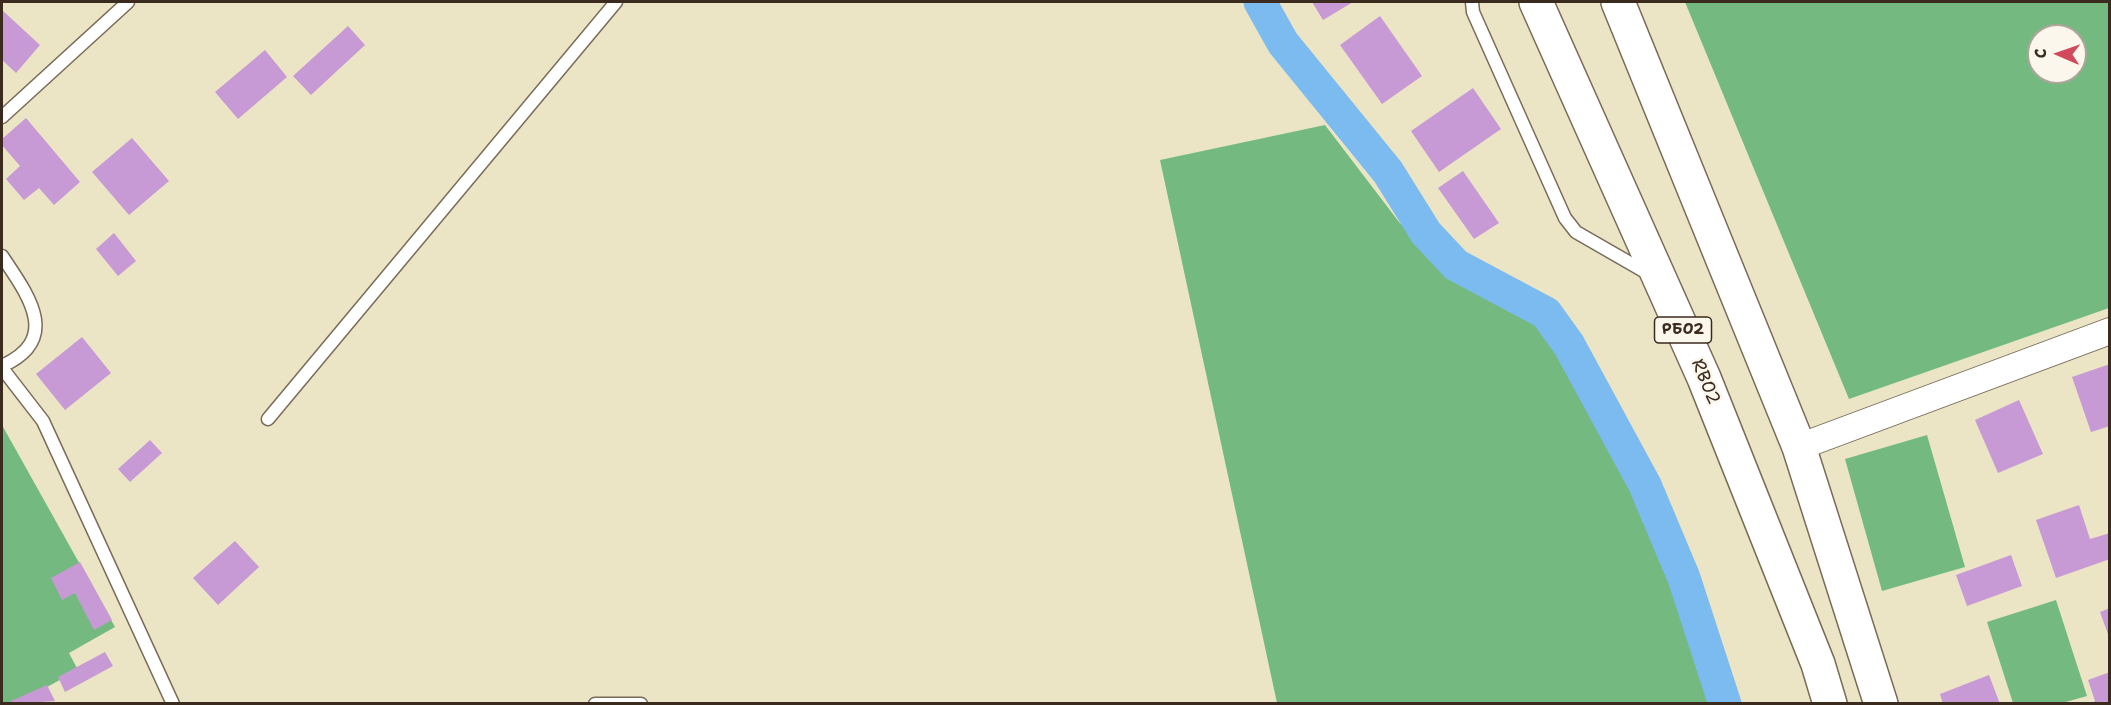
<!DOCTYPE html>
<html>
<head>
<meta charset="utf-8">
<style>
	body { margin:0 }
	#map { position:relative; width:2111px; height:705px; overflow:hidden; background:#ebe5c6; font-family:"Shantell Sans",sans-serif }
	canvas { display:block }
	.frame { position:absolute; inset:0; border:3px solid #3b2a1e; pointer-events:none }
	.north { position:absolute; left:2027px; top:24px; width:60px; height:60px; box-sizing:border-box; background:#fbf7ec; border:2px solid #aea59a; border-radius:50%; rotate:272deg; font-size:16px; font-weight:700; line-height:24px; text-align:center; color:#3b2a1e }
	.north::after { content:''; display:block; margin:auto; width:21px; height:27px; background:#d1495b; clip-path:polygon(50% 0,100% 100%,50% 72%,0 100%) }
</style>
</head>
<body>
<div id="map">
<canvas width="2111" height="705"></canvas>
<div class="frame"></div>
<div class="north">С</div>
</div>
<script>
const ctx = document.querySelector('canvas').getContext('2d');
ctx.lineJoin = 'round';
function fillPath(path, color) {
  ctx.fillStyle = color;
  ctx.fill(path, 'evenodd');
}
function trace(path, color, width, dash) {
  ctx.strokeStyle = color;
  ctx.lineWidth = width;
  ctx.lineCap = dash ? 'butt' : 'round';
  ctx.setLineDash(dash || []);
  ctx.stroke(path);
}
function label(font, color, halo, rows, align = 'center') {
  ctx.font = font + ' "Shantell Sans",sans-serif';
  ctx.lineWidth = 5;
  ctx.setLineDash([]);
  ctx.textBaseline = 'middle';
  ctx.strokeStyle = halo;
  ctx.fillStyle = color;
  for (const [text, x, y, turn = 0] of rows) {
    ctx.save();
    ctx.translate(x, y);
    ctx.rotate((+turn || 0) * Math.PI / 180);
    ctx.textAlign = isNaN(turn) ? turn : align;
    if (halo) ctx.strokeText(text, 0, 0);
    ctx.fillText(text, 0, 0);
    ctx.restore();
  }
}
const forest = new Path2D(`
	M1685,2H2109V308L1849,399ZM2039,36H2075V72H2039Z
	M1325,125L1399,222L1450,275L1536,315L1579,385L1631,483L1686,608L1718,703H1277L1160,160Z
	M2,425L115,627L69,653L78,670L18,703H2Z
	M1927,435L1965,567L1882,591L1845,459Z
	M2056,600L2087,696L2062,703H2013L1987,622Z`);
const canal = new Path2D(`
	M1260,2L1283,43L1388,172L1426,233L1456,265L1546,313L1569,345L1645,485L1684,578L1725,704`);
const building = new Path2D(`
	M1312,2H1353L1323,20Z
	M2,10L40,45L16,73L2,60Z
	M1380,16L1422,76L1382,104L1340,45Z
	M348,26L365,45L311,95L293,76Z
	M265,50L287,77L238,119L215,92Z
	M1473,88L1501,129L1439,172L1411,131Z
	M26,118L80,182L54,205L39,188L24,200L6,179L20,166L2,145V139Z
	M132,138L169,181L129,215L92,172Z
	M1463,171L1499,223L1474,239L1438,188Z
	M114,233L136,261L118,276L96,249Z
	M82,337L111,373L65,410L36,374Z
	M2110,364V426L2091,432L2072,377Z
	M2019,400L2043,454L1998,473L1975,420Z
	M150,440L162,453L130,482L118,469Z
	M2079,505L2090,539L2110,533V559L2056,578L2036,520Z
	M235,541L259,567L218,605L193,578Z
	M2011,555L2022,586L1967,606L1956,575Z
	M80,562L112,620L94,630L75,593L62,600L51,578Z
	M2110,608V637H2109L2100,612Z
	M105,652L113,666L65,692L58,677Z
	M2110,672V704H2090L2095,701L2088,680Z
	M1989,675L2000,704H1943L1940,694Z
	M47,685L55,701L13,704L11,701Z`);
const service = new Path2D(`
	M1472,2L1473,12L1565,218L1576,232L1649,274
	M2,117L128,2
	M2,256C28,295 62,339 2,366
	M2,368L43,421L173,704
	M268,419L616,2
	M595,704H641`);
const minor = new Path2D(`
	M1799,447L2110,331`);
const trunk = new Path2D(`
	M1536,2L1704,378L1818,664L1830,704
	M1618,2L1799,447L1881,704`);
const shields = [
	[1683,330,57]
];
const shieldNames = [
	["РБ02",1683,330]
];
const streetNames = [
	["RB02",1705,382,67]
];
fillPath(forest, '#74ba80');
trace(canal, '#7cbbf0', 33);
fillPath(building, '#c799d5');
trace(service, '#796b59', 15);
trace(minor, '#796b59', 28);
trace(trunk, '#796b59', 36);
trace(service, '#fff', 12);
trace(minor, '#fff', 26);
trace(trunk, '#fff', 33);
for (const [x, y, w] of shields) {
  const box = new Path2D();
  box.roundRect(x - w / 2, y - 13, w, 26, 4.5);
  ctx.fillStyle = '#fbf7ec';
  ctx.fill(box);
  trace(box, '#3b2a1e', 1.5);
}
label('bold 16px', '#3b2a1e', null, shieldNames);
label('18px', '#3b2a1e', '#fbf7ec', streetNames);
</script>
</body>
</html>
